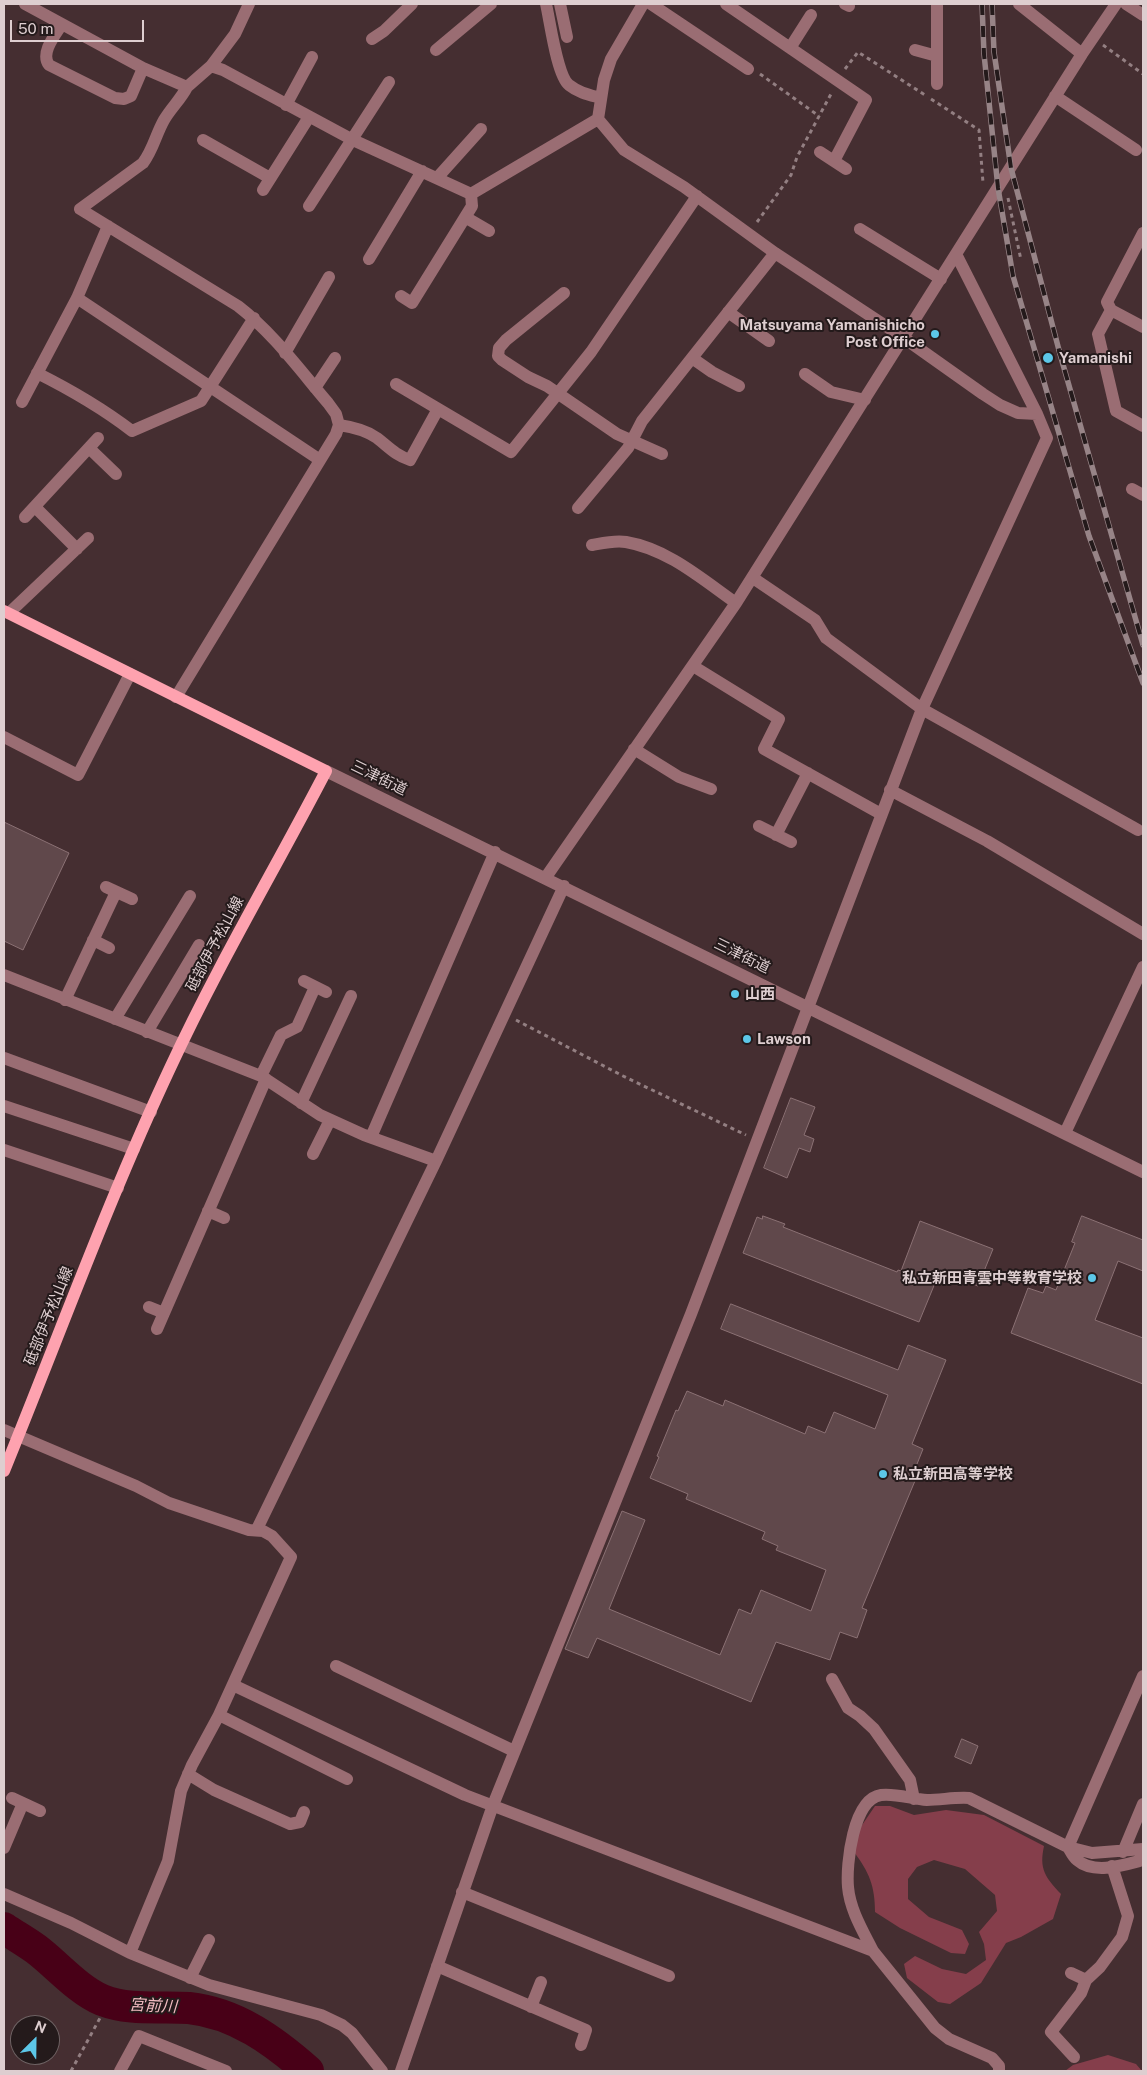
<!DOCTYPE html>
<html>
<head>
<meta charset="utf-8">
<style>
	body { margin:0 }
	#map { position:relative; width:1147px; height:2075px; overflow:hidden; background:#452e31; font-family:"Public Sans",sans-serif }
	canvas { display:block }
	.frame { position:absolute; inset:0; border:5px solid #deced0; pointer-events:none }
	.north { position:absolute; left:10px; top:2015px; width:50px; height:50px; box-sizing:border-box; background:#241a1b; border:1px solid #6e6263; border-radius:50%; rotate:23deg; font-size:14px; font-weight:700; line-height:20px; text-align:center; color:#deced0 }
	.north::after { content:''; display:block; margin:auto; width:18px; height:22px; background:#5cc7e8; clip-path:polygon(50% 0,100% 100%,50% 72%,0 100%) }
	.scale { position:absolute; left:10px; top:20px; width:134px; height:22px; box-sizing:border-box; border:2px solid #deced0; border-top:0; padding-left:6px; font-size:15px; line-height:18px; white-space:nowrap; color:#deced0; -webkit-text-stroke:4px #241a1b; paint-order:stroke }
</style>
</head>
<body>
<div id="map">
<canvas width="1147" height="2075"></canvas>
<div class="frame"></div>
<div class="north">N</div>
<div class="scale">50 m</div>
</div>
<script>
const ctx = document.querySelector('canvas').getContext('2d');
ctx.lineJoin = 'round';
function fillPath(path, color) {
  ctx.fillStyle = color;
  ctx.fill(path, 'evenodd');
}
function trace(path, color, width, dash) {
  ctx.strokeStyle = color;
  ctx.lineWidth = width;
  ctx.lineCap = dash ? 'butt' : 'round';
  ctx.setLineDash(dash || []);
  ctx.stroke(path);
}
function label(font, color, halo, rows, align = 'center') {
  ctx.font = font + ' "Public Sans","Noto Sans JP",sans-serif';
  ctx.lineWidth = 4;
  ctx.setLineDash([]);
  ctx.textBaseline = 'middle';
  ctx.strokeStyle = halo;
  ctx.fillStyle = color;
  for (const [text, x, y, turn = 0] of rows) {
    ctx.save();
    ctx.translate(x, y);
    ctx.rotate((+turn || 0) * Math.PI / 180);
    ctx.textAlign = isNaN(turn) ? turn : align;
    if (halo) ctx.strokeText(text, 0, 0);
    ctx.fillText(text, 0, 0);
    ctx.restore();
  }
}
const green = new Path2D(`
	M875,1806H890L914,1815L946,1810L984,1815L1044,1846C1039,1869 1045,1877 1061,1894L1053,1919L1021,1937L1006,1943L981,1983L950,2004L938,2002L907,1978L904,1964L915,1956L942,1969L966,1974L986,1960L984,1944L979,1932L997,1911L995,1895L965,1869L934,1860L917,1867L908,1879V1899L929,1917L962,1930L969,1944L965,1954L951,1953L900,1928L875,1912C875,1886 869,1872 854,1852L858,1831Z
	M1108,2055L1136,2064L1142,2071H1065L1073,2065Z`);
const river = new Path2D(`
	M4,1928C14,1935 25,1941 36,1949C56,1964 78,1990 102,2000C130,2011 160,2006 189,2008C236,2013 274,2041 308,2071`);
const building = new Path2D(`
	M4,822L69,853L23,950L4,941Z
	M791,1098L815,1107L804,1135L814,1139L810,1152L799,1148L787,1178L764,1168Z
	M763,1216L785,1224L783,1227L897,1272L898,1270L901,1271L920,1221L993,1249L978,1286L940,1271L919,1322L743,1253L757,1217L762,1219Z
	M1082,1216L1143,1240V1271L1118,1261L1095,1320L1143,1338V1384L1011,1333L1028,1288L1043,1293L1046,1286L1056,1290L1075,1243L1072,1242Z
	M731,1304L898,1370L908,1345L946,1360L912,1444L923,1449L913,1474L917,1476L862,1608L867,1610L857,1638L840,1632L830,1660L776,1642L751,1702L597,1638L588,1658L565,1649L622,1511L645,1520L609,1609L720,1655L739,1609L751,1614L761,1590L811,1611L826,1570L776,1550L778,1546L762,1539L765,1532L686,1499L688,1494L650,1478L659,1457L657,1456L676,1410L678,1411L687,1391L723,1406L725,1400L805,1434L808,1426L825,1433L834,1412L875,1429L888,1395L721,1329Z
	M962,1739L978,1746L971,1764L955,1757Z`);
const path = new Path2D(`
	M1103,45L1143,74
	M845,69L858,52L925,95
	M760,74L819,116
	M931,99L979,130L983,183
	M1008,198L1021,260
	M757,222L791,175L797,157L831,94
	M516,1020L623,1076L746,1135
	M71,2071L100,2018`);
const minor = new Path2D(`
	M25,4L143,68L187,87L211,66L223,70L353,140L471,194L598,119
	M546,4C550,21 557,76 569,85C579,93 590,95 601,98
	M560,4L567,37
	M643,4L611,59L604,80L598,119L624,150L684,187L775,253L904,338L983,394L1000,405L1018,413L1037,414
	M651,4L748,69
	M726,4L866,100L834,161
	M845,4L849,6
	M937,4V84
	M1019,4L1082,54
	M1126,4L1143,15
	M62,24C55,35 40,53 49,65L115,98L124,99L131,96L143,68
	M372,39L384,31L412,4
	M790,48L811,15
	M436,50L491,4
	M915,50L937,56
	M211,66L235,34L249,4
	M1055,96L1136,150
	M286,105L312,57
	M203,140L270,178
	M820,152L846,169
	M437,178L481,129
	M263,190L309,117
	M309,206L389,82
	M465,217L489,231
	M860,229L941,279
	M369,259L422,171
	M564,293L506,340L499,348L498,356L502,360L528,377L547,386L617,434L662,454
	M401,296L412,303L472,206L471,194
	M77,298L320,460
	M1111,310L1107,302L1143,233
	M728,312L769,341
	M1143,327L1111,310L1098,334L1116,411L1143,426
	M285,353L329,277
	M692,358L712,372L739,386
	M37,373C71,390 102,408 132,431L201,401L254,318
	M805,374L831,392L865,400
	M396,384L511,452L591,352L697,196
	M315,388L335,358
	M22,402L77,298L108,226
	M339,425C353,427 366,430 377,438C390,448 394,454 410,460L438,409
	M89,448L116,474
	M1132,489L1143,495
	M35,507L77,549
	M578,508L628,448L642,421L775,253
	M25,517L98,438
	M592,545C603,543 615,540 626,542C668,549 703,580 736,603
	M753,578L815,620L826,638L922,709L1138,830
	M9,613L88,538
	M693,666L779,719L764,749L881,814
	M176,697L336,434L339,425L336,414L328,403C299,369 273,333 238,306L80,209L143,163C153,150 156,134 164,120C171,108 181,99 187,87
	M4,737L78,775L130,674
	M634,749L679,777L711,789
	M326,771L1143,1172
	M890,790L987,841L1143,934
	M759,826L791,842
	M776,835L808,773
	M546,877L736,603L1082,54L1116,4
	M106,887L132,899
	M93,940L109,948
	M4,975L261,1076L320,1115L364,1135L436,1161
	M304,981L326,992
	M65,1000L116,892
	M115,1019L190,896
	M147,1032L199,945
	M4,1058L151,1112
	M261,1076L281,1035L297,1027L315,987
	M301,1103L351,996
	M4,1106L134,1149
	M1065,1133L1143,967
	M371,1137L495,852
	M4,1150L118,1188
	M313,1154L330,1120
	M208,1211L224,1218
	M149,1307L164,1313
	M157,1329L266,1079
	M4,1430L136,1486L169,1503L249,1530L263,1531L272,1536L291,1557L219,1715L192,1765L181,1791L168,1861L130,1953
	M257,1529L436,1161L564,886
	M336,1666L514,1751
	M1143,1676L1068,1847C1071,1852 1073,1857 1077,1860C1094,1875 1124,1865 1143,1860
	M832,1679L848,1708L860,1716L874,1729L910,1780L914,1799
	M233,1685L465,1795L873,1951L935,2028L949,2039L992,2058L999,2066V2071
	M219,1715L347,1779
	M188,1774L214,1790L290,1824L300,1822L304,1812
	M12,1798L40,1811
	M4,1848L23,1803
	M1123,1852L1143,1804
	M462,1892L669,1976
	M4,1894L71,1923L130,1953L209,1985L321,2015L342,2025L352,2033L382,2071
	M873,1951C863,1931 850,1910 848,1887C846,1864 853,1799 881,1795C895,1793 912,1799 927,1800C941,1800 955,1797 969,1798L1068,1847L1092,1853L1143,1849
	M437,1966L586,2030L581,2045
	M1071,1973L1086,1980
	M190,1978L209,1940
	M531,2007L541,1982
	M1074,2057L1051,2032L1081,1993L1086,1980L1100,1967L1122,1937L1128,1916L1112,1866
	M120,2071L139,2036L226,2071
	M401,2071L493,1805L691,1314L922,709L1047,438L1037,414L956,254`);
const major = new Path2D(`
	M4,611L326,771C275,869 218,965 171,1066C109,1198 59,1336 4,1471`);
const rail = new Path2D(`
	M982,4L984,54L998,188L1013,276L1089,536L1143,683
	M992,4L994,52L1011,168L1060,354L1143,645`);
const markers = [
	[935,334,5,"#5cc7e8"],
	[1048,358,6,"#5cc7e8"],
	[735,994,5,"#5cc7e8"],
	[747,1039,5,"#5cc7e8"],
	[1092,1278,5,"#5cc7e8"],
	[883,1474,5,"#5cc7e8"]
];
const poiNames = [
	["Matsuyama Yamanishicho",925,325,"right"],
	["Post Office",925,342,"right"],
	["Yamanishi",1059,358],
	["山西",745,994],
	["Lawson",757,1039],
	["私立新田青雲中等教育学校",1082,1278,"right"],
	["私立新田高等学校",893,1474]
];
const streetNames = [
	["三津街道",379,778,26],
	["砥部伊予松山線",215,944,-62],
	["三津街道",742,956,26],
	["砥部伊予松山線",49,1316,-68]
];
const waterNames = [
	["宮前川",153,2006,3]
];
fillPath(green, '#853e4b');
trace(river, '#480017', 32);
fillPath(building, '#60484b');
trace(building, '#8b7174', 1);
trace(path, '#937f82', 3, [4, 4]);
trace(minor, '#9a6d73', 12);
trace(major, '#fea2af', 12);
trace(rail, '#978487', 5.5);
trace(rail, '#241a1b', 4, [11]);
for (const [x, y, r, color] of markers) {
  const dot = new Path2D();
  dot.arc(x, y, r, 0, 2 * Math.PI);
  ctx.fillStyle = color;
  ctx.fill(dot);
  trace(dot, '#241a1b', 2);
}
label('bold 15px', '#deced0', '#241a1b', poiNames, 'left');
label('15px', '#deced0', '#241a1b', streetNames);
label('italic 16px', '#f2bbc1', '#241a1b', waterNames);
</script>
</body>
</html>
